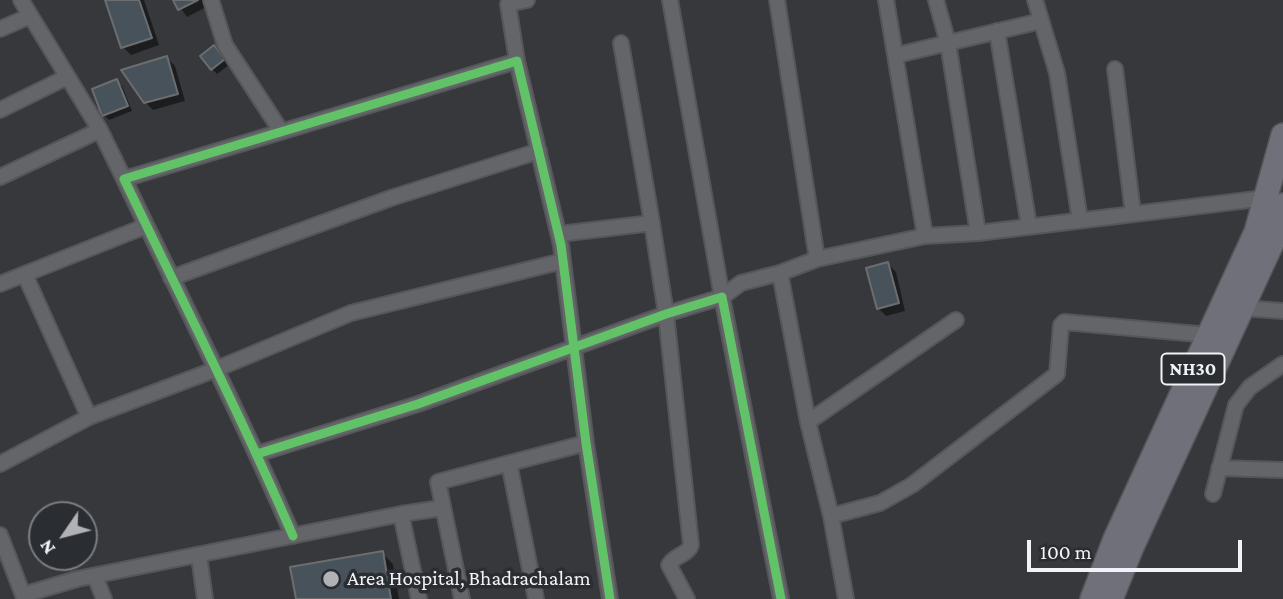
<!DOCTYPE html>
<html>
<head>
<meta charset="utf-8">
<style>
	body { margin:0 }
	#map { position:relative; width:1283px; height:599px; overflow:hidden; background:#36383b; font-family:"Crimson Pro",serif }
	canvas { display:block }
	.north { position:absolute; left:28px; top:501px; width:70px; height:70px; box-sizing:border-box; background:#2a2d32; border:2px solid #7a7c81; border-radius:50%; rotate:235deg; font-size:19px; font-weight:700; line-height:28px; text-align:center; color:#f1f3f7 }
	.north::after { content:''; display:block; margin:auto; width:24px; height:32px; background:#b0b2b5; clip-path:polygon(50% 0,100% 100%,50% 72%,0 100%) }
	.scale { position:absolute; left:1027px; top:540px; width:215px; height:32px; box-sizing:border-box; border:4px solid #f1f3f7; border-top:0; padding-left:9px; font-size:21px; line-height:24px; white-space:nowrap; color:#f1f3f7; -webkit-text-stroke:5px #2a2d32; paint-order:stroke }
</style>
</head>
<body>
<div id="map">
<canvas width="1283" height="599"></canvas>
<div class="north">N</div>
<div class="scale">100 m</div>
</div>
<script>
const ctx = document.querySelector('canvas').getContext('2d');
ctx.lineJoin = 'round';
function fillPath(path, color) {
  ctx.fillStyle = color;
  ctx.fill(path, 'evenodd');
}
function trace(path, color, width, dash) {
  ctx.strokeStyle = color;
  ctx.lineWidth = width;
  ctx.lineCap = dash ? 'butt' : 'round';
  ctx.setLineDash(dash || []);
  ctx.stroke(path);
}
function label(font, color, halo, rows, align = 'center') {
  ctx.font = font + ' "Crimson Pro",serif';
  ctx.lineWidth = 7;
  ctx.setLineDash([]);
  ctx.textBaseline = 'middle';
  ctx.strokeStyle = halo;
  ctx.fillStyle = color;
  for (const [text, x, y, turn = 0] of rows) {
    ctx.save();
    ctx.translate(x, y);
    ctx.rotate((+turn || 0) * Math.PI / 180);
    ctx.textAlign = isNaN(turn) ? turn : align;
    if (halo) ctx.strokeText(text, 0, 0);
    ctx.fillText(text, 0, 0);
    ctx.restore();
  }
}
const shadow = new Path2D(`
	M107,0H144L159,45L131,55L123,47Z
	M175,0H210L212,4L187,17Z
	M219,52L229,65L217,74L212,69Z
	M167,58L175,66L185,101L153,110L145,102Z
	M117,81L122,86L132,111L109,120L104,115Z
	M888,264L896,272L905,311L886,316L878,308Z
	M382,553L393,564L399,599H297Z`);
const building = new Path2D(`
	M105,0H139L152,38L121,48Z
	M173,0H198L178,10Z
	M214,45L225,59L211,70L200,56Z
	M167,56L178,94L144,103L121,70Z
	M117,79L128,106L102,116L92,89Z
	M888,262L899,303L877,309L866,268Z
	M383,551L391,599H296L290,567Z`);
const minor = new Path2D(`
	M21,0L100,130
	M211,0L225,45L281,131
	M670,0L722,297L741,283L780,273L808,422L831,516L846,599
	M777,0L817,259L925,236L978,233L1265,198
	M886,0L925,236
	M936,0L948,43L978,233
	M1035,0L1057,73L1080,220
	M0,29L30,16
	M997,31L1029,226
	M621,43L652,223
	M897,55L1041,21
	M517,61L508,4L527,0
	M1115,69L1133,213
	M0,110L67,77
	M0,177L100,130L124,179
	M559,234L652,223L666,314L691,545C688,555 674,555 669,565L687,599
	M780,273L817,259
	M25,275L89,417L214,370L351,313L563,261
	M171,278L391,198L539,151
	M0,284L146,226
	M1242,308L1283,311
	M808,422L956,320
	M257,454L418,404L666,314L722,297L781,599
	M509,463L536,599
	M0,464L89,417
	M1219,468L1283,470
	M1213,494L1236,405L1250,387L1283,364
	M401,514L442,508
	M831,516L880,503L912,485L1057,374L1061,325L1064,322L1209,335
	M0,535L23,595
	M293,536C241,416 181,298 124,179L517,61L561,245L586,443L610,599
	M199,556L205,599
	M95,576L104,599
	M24,599L23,595L77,579L401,514L419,599
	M462,599L438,482L586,443`);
const trunk = new Path2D(`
	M1092,599L1115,539L1256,232L1283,135
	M1111,599L1132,547L1274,239L1283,205`);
const cycleway = new Path2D(`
	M257,454L418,404L666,314L722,297L781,599
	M293,536C241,416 181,298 124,179L517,61L561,245L586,443L610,599`);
const markers = [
	[331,579,9,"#b0b2b5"]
];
const shields = [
	[1193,369,63]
];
const shieldNames = [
	["NH30",1193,369]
];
const poiNames = [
	["Area Hospital, Bhadrachalam",347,579]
];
fillPath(shadow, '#0007');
fillPath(building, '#48525a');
trace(building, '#6b6d6f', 2);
trace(minor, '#555659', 18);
trace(trunk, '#555659', 26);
trace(minor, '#646568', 14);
trace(trunk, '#70707a', 23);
trace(cycleway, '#61c268', 9);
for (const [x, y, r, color] of markers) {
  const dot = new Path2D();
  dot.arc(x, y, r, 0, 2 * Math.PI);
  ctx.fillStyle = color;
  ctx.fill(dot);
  trace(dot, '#2a2d32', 2.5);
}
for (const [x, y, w] of shields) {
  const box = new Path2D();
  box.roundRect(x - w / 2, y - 15.5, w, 31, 5);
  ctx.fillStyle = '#2a2d32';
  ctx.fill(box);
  trace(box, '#f1f3f7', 2);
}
label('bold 19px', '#f1f3f7', null, shieldNames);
label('21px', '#f1f3f7', '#2a2d32', poiNames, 'left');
</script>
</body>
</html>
